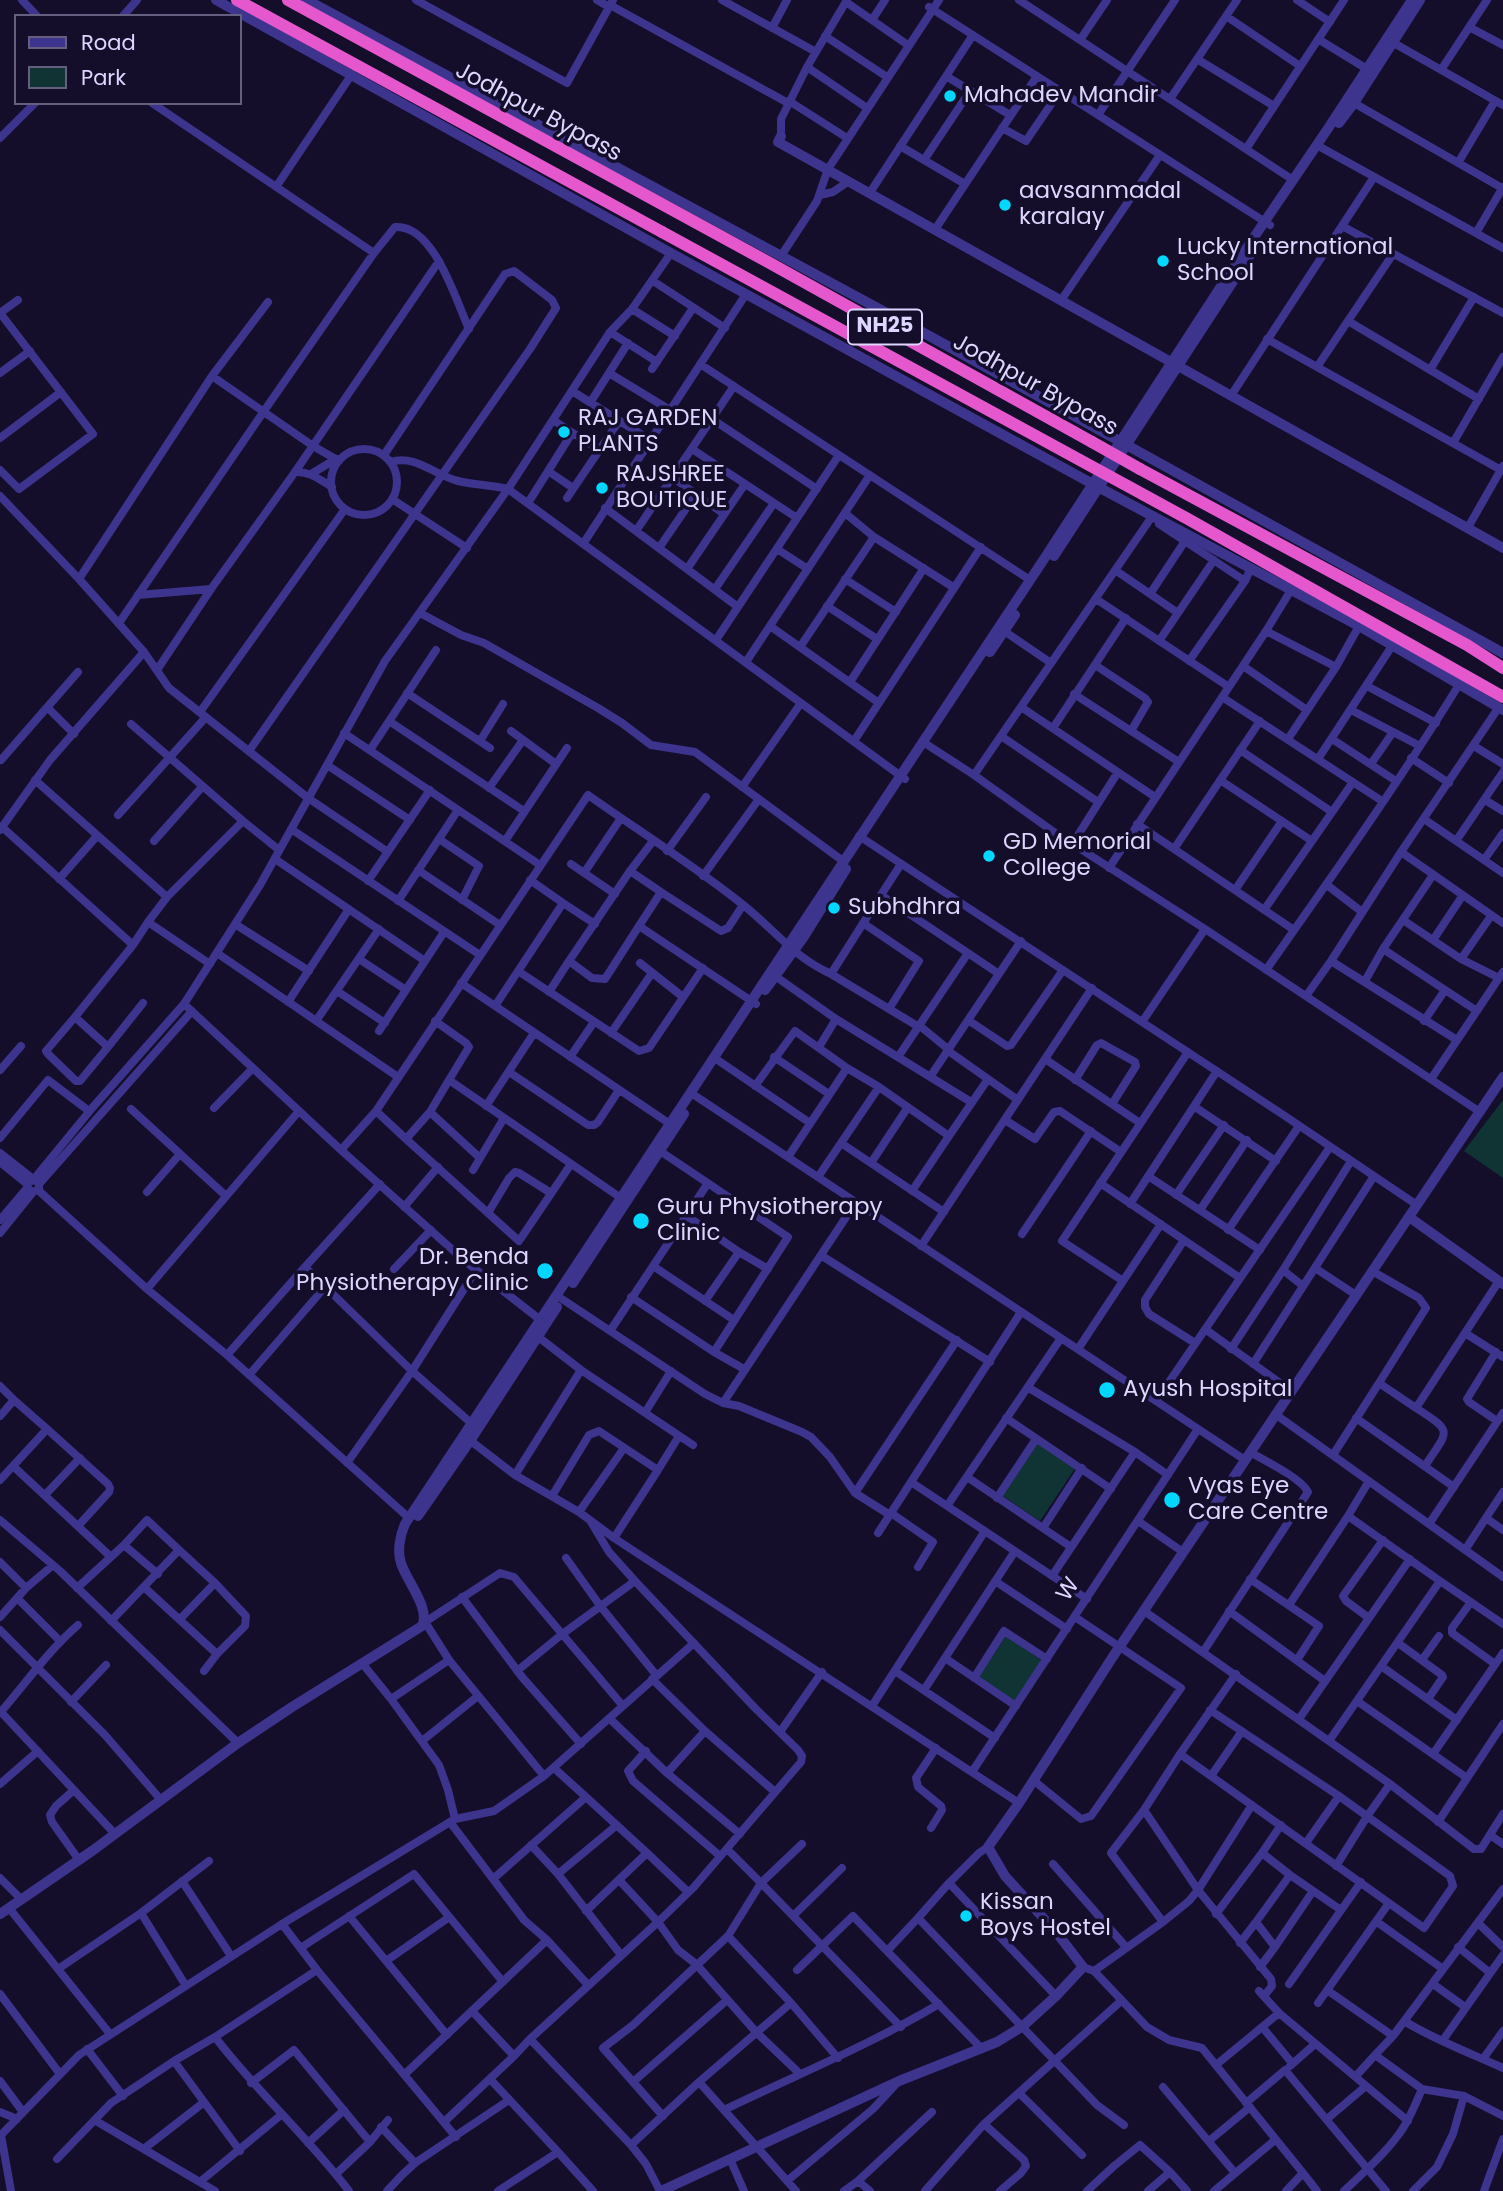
<!DOCTYPE html>
<html>
<head>
<meta charset="utf-8">
<style>
	body { margin:0 }
	#map { position:relative; width:1503px; height:2191px; overflow:hidden; background:#140e2a; font-family:Poppins,sans-serif }
	canvas { display:block }
	.legend { position:absolute; left:14px; top:14px; width:228px; height:91px; box-sizing:border-box; background:#140e2a; border:2px solid #645e7f; margin:0; padding:9px 12px; list-style:none; font-size:21px; color:#ddd6ff }
	.legend li { display:flex; align-items:center; gap:14px; height:35px }
	.legend b { width:35px; border:2px solid #645e7f }
</style>
</head>
<body>
<div id="map">
<canvas width="1503" height="2191"></canvas>
<ul class="legend">
<li><b style="height:9px;background:#3c348d"></b>Road</li>
<li><b style="height:19px;background:#103434"></b>Park</li>
</ul>
</div>
<script>
const ctx = document.querySelector('canvas').getContext('2d');
ctx.lineJoin = 'round';
function fillPath(path, color) {
  ctx.fillStyle = color;
  ctx.fill(path, 'evenodd');
}
function trace(path, color, width, dash) {
  ctx.strokeStyle = color;
  ctx.lineWidth = width;
  ctx.lineCap = dash ? 'butt' : 'round';
  ctx.setLineDash(dash || []);
  ctx.stroke(path);
}
function label(font, color, halo, rows, align = 'center') {
  ctx.font = font + ' Poppins,sans-serif';
  ctx.lineWidth = 7;
  ctx.setLineDash([]);
  ctx.textBaseline = 'middle';
  ctx.strokeStyle = halo;
  ctx.fillStyle = color;
  for (const [text, x, y, turn = 0] of rows) {
    ctx.save();
    ctx.translate(x, y);
    ctx.rotate((+turn || 0) * Math.PI / 180);
    ctx.textAlign = isNaN(turn) ? turn : align;
    if (halo) ctx.strokeText(text, 0, 0);
    ctx.fillText(text, 0, 0);
    ctx.restore();
  }
}
const green = new Path2D(`
	M1503,1100V1178L1464,1151Z
	M1038,1442L1076,1467L1040,1521L1003,1496Z
	M1006,1636L1042,1661L1014,1701L979,1677Z`);
const minor = new Path2D(`
	M22,0L37,16
	M416,0L567,83L613,0
	M597,0L609,7
	M722,0L816,52
	M1019,0L1293,180
	M1297,0L1330,22
	M846,2L905,43
	M610,5L788,103
	M929,7L1270,225
	M123,16L137,0
	M1226,16L1300,66
	M872,20L885,0
	M1469,27L1503,45
	M772,28L787,0
	M825,36L884,75
	M1318,39L1367,69
	M1080,40L1107,0
	M1392,42L1503,105
	M1197,59L1274,106
	M807,67L864,106
	M1441,70L1487,0
	M946,76L1010,115
	M1170,99L1237,0
	M789,101L844,136
	M152,103L374,253
	M1354,103L1502,188
	M1098,115L1175,0
	M1002,128L1026,141L1060,91
	M781,136V119L807,67L847,0
	M0,138L35,103
	M900,146L965,184
	M1322,148L1503,248
	M1246,149L1344,0
	M924,160L970,91
	M1458,163L1495,101
	M276,187L352,74
	M873,188L973,35
	M820,195L833,192L849,181
	M938,225L1037,76
	M1342,226L1503,313
	M1476,233L1503,187
	M781,256L817,201L828,169L939,0
	M653,281L725,328
	M1064,296L1160,155
	M632,309L675,336
	M0,313L93,434L19,489L0,470
	M0,313L18,300
	M1348,321L1479,399
	M610,332L657,362
	M1267,339L1501,470
	M700,364L1030,580
	M1317,367L1393,254
	M652,369L693,308
	M1430,370L1474,297
	M0,373L30,351
	M609,373L670,410
	M212,376L313,446L339,461
	M572,391L650,440
	M1234,391L1374,177
	M590,403L628,343
	M712,419L817,489
	M553,420L599,450
	M0,438L61,392
	M1453,443L1503,357
	M692,449L797,518
	M331 482a33 33 0 1 1 66 0a33 33 0 1 1-66 0Z
	M390,462C416,454 434,475 458,481C475,485 492,485 508,489L905,779
	M548,471L573,488
	M295,472C310,471 320,480 332,487
	M311,474L336,459
	M672,477L724,514
	M0,496L79,579
	M567,498L619,421
	M392,499L467,548
	M528,503L572,433
	M605,508L738,607
	M845,513L874,537L953,587
	M1159,524L1245,581
	M1470,524L1503,466
	M636,531L734,386
	M583,544L746,294
	M659,548L696,494
	M777,549L808,569
	M687,569L745,484
	M1115,570L1178,613
	M845,579L896,612
	M715,589L774,503
	M1150,594L1185,541
	M138,595L211,589
	M1096,599L1229,687
	M827,606L877,639
	M420,613L461,635L484,643L598,708L622,723L651,745L695,752L843,861
	M119,623L264,411L374,253L395,227C434,224 456,301 469,329
	M770,626L879,703
	M1004,631L1051,663
	M1266,631L1336,667
	M716,640L839,455
	M1159,641L1214,560
	M800,647L874,537
	M144,652L79,579L212,376L268,302
	M1189,661L1245,581L1251,568
	M746,662L870,475
	M1095,665L1145,698L1148,702L1131,731
	M1243,666L1307,710
	M157,670L211,589L295,472L439,261
	M850,682L924,568
	M1367,686L1436,723
	M407,693L490,748
	M1074,694L1179,762
	M1222,697L1382,801
	M1021,707L1155,797
	M48,708L74,734
	M1351,710L1420,746
	M200,712L345,509
	M389,721L524,811
	M131,724L243,821L167,897L148,922
	M1053,728L1126,618
	M511,731L556,764
	M344,733L540,865
	M1001,736L1098,802
	M1288,739L1336,667L1359,626
	M1332,739L1396,781
	M480,741L503,704
	M854,741L981,547
	M923,742L974,775L1051,830L1205,929L1480,1112
	M1474,746L1503,764
	M370,750L436,650
	M1240,750L1332,812
	M249,751L530,349L556,308L552,300L514,271L505,274L384,455
	M1411,758L1449,783
	M1318,759L1392,646
	M1,760L78,672
	M1371,764L1393,732
	M327,765L410,820
	M974,775L1151,518
	M35,780L167,897
	M1220,780L1312,841
	M742,787L801,703
	M489,788L523,740
	M1485,800L1503,811
	M118,815L206,717
	M1424,819L1503,873
	M243,821L279,850
	M1137,824L1294,930
	M2,827L133,945
	M291,829L480,955
	M0,830L50,760L144,652L169,688L308,798L388,852
	M859,836L1282,1114L1417,1205
	M439,839L479,866L462,900
	M154,841L202,787
	M505,841L567,748
	M1456,841L1503,772
	M1073,843L1118,772
	M1174,849L1260,721
	M667,851L706,797
	M1401,852L1503,923
	M275,859L425,961
	M1484,860L1503,833
	M571,864L615,894
	M901,864L881,895L968,953
	M1109,868L1266,631L1291,590
	M418,870L500,925
	M630,871L653,841
	M584,873L621,818
	M703,876L759,799
	M59,879L97,836
	M368,881L430,790
	M1327,885L1362,912
	M1235,890L1282,821
	M661,892L721,931L728,928L743,905
	M398,901L458,810
	M563,903L595,924
	M1264,910L1353,782
	M1403,920L1461,959L1499,978
	M863,923L919,961L889,1009
	M235,924L309,971
	M1433,940L1463,895
	M1383,949L1477,1011
	M217,953L398,1077
	M359,959L406,990
	M1461,959L1491,916
	M569,961L630,871L661,892L639,926
	M1331,961L1457,1040
	M640,963L683,997
	M1266,970C1333,875 1400,781 1460,683
	M518,971L639,1051L649,1048L703,968
	M831,974L919,1027
	M775,976L836,1019L971,1102
	M1365,981L1383,949L1433,875
	M461,983L673,1126
	M337,991L385,1023
	M549,992L569,961L592,978L605,979L639,926L756,1004
	M1306,996L1331,961L1401,852L1499,707
	M288,1002L349,909
	M495,1006L563,903L530,880
	M75,1017L46,1051L48,1054L76,1081H80L108,1047L75,1017L133,945L148,922L210,964
	M968,1020L1007,1046L1011,1045L1063,970
	M316,1021L379,929
	M435,1021L466,1043L469,1047L449,1080
	M1424,1021L1445,990
	M1142,1022L1205,929
	M920,1026L948,1049
	M379,1031L444,932
	M611,1033L652,973
	M108,1047L143,1003
	M819,1047L836,1019
	M947,1050L988,1079
	M570,1057L594,1022
	M774,1057L829,1094
	M898,1057L968,953L999,974
	M1045,1059L1140,1123
	M719,1061L810,1123
	M0,1070L21,1046
	M509,1072L588,1125H594L598,1122L619,1090
	M930,1077L1021,941
	M1431,1079L1503,972
	M1075,1080L1097,1045L1101,1043L1135,1062L1136,1066L1112,1104
	M755,1086L795,1031L847,1068
	M691,1093L1245,1460
	M486,1106L534,1033
	M1195,1107L1276,1161
	M214,1108L253,1068
	M131,1109L226,1196
	M299,1111L147,1289L227,1355L409,1518
	M376,1111L406,1139L430,1112L449,1080L621,1198
	M430,1112L480,1158
	M1005,1120L1035,1139L1054,1112L1060,1111L1121,1152
	M0,1138L48,1080L89,1111
	M406,1139L519,1241L571,1164
	M841,1143L879,1087L949,1136L988,1079L1018,1100
	M341,1150L184,1004L260,885L385,661L508,489L610,332L632,309L671,253
	M660,1151L788,1237L714,1352
	M0,1153L33,1179
	M788,1157L847,1068L879,1087
	M0,1162L27,1184
	M871,1163L908,1107
	M473,1170L504,1118
	M1148,1176L1260,1250
	M818,1177L841,1143L944,1212
	M34,1179L93,1107L184,1004
	M1100,1183L1240,1278
	M39,1184L192,1011
	M380,1184L305,1267L412,1371L471,1423
	M38,1190L147,1289
	M912,1191L949,1136
	M147,1192L180,1154
	M1176,1195L1224,1125
	M1130,1204L1217,1071
	M404,1207L438,1167
	M1200,1210L1247,1140
	M488,1213L509,1178L515,1172L519,1173L551,1193
	M687,1216L739,1252
	M0,1220L27,1188
	M1228,1230L1299,1126
	M0,1233L33,1192L39,1189V1184L34,1179L27,1184L28,1189L33,1192
	M1022,1234L1091,1131
	M1184,1240L1145,1300V1307L1149,1314L1195,1343
	M921,1246L1092,988
	M822,1256L990,1362
	M653,1266L734,1320
	M1315,1268L1356,1295
	M394,1269L431,1230
	M1283,1270L1303,1286
	M1372,1271L1419,1298L1426,1308L1379,1383
	M1123,1281L1161,1224
	M631,1297L714,1352L744,1369
	M562,1299L705,1394L723,1403L856,1202
	M705,1301L739,1252L768,1269
	M543,1322L465,1261L341,1150L376,1111L588,795C639,831 693,865 742,904C774,929 792,956 831,974L881,895
	M1205,1329L1291,1391
	M610,1331L708,1183
	M1465,1333L1503,1357
	M537,1336L581,1370L693,1445
	M1078,1349L1123,1281L1062,1241L1188,1052
	M1231,1349L1283,1270L1351,1161
	M1496,1352L1467,1399L1469,1402L1497,1421
	M227,1355L305,1267
	M1253,1364L1374,1176
	M249,1375L325,1287
	M0,1386L14,1400
	M1029,1388L1135,1452L1168,1475
	M1156,1401L1330,1147
	M723,1403L739,1406L802,1432L811,1437L830,1457L855,1493L890,1515
	M1416,1408C1455,1433 1448,1430 1425,1466
	M646,1411L671,1371
	M1275,1414L1503,1577
	M0,1416L14,1400L47,1429
	M1006,1418L1111,1489
	M1356,1418L1454,1487
	M467,1438L515,1475L579,1512L614,1538L1019,1803
	M1333,1455L1379,1383L1416,1408L1499,1281
	M347,1463L412,1371L476,1270
	M13,1466L47,1429L108,1484L110,1488L109,1492L78,1526
	M515,1475L581,1370
	M967,1477L1071,1547
	M0,1480L13,1466L111,1557
	M911,1482L1087,1599
	M855,1493L957,1340
	M45,1495L80,1458
	M552,1496L589,1435L599,1431L658,1470L679,1436
	M997,1498L1036,1439
	M947,1506L1061,1338
	M579,1512L624,1448
	M891,1513L933,1542L918,1567
	M1486,1518L1503,1530
	M0,1520L60,1571L238,1743
	M1138,1521L1183,1552
	M1429,1524L1503,1413
	M1043,1528L1082,1468
	M878,1533L1021,1312
	M614,1538L658,1470
	M124,1545L147,1520L179,1550
	M1465,1550L1503,1492
	M566,1558L601,1607L657,1676
	M0,1562L26,1588
	M1052,1576L1135,1452
	M1250,1579L1319,1626L1297,1660
	M995,1581L1067,1629
	M1440,1581L1503,1624
	M77,1588L124,1545L158,1574
	M145,1588L217,1654
	M462,1597L522,1677L581,1744
	M17,1598L60,1641
	M1471,1602L1452,1628V1633L1495,1664
	M1289,1605L1348,1516
	M1144,1611L1390,1784L1474,1849H1481L1503,1814
	M1229,1611L1325,1681
	M0,1617L26,1588L53,1565
	M1369,1618L1346,1601L1343,1596L1383,1540
	M180,1619L215,1583
	M111,1621L179,1550L215,1583L246,1616L245,1626L217,1654L204,1671
	M0,1630L105,1735L161,1800
	M1398,1643L1442,1675L1443,1677L1428,1699
	M1203,1652L1308,1492C1301,1478 1265,1461 1250,1452
	M945,1658L1016,1706
	M1422,1660L1439,1636
	M362,1663L391,1699L439,1765L448,1790L455,1819
	M1381,1666L1457,1720
	M517,1671L561,1635L635,1581
	M895,1671L995,1738
	M1236,1674L1180,1754L1424,1928L1453,1886L1450,1876L1339,1796
	M974,1678L1004,1631L1047,1659
	M652,1679L705,1731L775,1792
	M924,1690L1015,1551
	M391,1699L449,1660
	M1357,1701L1467,1778
	M71,1702L106,1665
	M872,1706L985,1531
	M1210,1710L1339,1796L1306,1843
	M0,1711L115,1834
	M0,1713C26,1683 48,1651 78,1625
	M610,1719L667,1773L705,1731
	M1299,1719L1410,1559
	M780,1732L822,1672
	M422,1741L478,1696
	M1329,1741L1440,1581L1348,1516L1369,1481
	M646,1751L628,1771L633,1781L720,1856
	M1180,1754L1144,1810L1111,1853L1163,1922L1189,1901L1198,1890L1252,1805
	M1433,1754L1503,1653
	M972,1772L1198,1429
	M667,1773L740,1834
	M544,1776L449,1660L425,1622L500,1573L514,1577L623,1706
	M1211,1776L1242,1731
	M1033,1780L1081,1819L1091,1816L1181,1688L1075,1617
	M0,1784L38,1751
	M74,1790L56,1806L50,1815L52,1822L79,1860
	M586,1797L647,1853
	M1144,1810L1198,1890L1271,1979L1272,1986L1264,1996
	M450,1822L524,1920L547,1940
	M1438,1822L1503,1724
	M931,1828L942,1810L941,1806L918,1787L916,1778L936,1748
	M1490,1835L1503,1844
	M531,1845L558,1874L621,1955
	M988,1847L979,1853L949,1883L1056,1996
	M727,1849L761,1883L802,1844
	M1053,1864L1126,1947
	M1336,1866L1368,1815L1390,1784
	M558,1874L617,1825
	M1290,1875L1341,1910
	M0,1878L21,1899
	M493,1879L586,1797L554,1768
	M182,1881L231,1956
	M620,1881L658,1922L678,1950L696,1964L756,2032L799,2073
	M949,1883L918,1918L1097,2105L1124,2125
	M9,1908L110,2034
	M586,1911L647,1853L688,1892
	M141,1913L209,1861
	M1216,1914L1262,1853
	M794,1915L842,1868
	M349,1916L447,2035
	M1377,1922L1443,1969
	M1478,1923L1503,1947
	M282,1924L317,1970L456,2137
	M728,1936L761,1883L901,2027
	M1240,1943L1256,1922
	M302,1947L414,1874L503,1982
	M1275,1947L1313,1891
	M1458,1947L1489,1972
	M887,1951L918,1918
	M386,1961L448,1918
	M1083,1967L1094,1971L1163,1922
	M1260,1967L1275,1947L1256,1922L1290,1875L1262,1853L1281,1825
	M58,1969L141,1913L186,1986
	M797,1970L853,1916L981,2048
	M1094,1971L1147,2027L1169,2040L1202,2048L1303,2173L1286,2191
	M1289,1984L1361,1882
	M1433,1984L1465,2007
	M1327,1990L1393,2036
	M1259,1991L1279,2013L1408,2121
	M0,1994L60,2074
	M1318,2003L1389,1903
	M472,2011L514,2056
	M1404,2021C1435,2040 1470,2053 1503,2068
	M1263,2028L1292,2063
	M215,2037L317,1970
	M530,2039L631,2145L646,2164L660,2191
	M1443,2040L1503,1955
	M87,2049L123,2096
	M1483,2059L1503,2031
	M1216,2065L1279,2013
	M1290,2066L1315,2044
	M405,2074L547,1940L588,1985
	M1356,2076L1375,2055
	M490,2079L558,2152L498,2191
	M0,2081L23,2112
	M633,2082L727,2000
	M699,2082L791,2003
	M251,2083L294,2050L370,2142
	M1163,2087L1235,2173
	M1422,2089L1375,2055L1393,2036L1503,1889
	M1019,2093L1082,2155
	M1246,2103L1285,2070L1386,2191
	M724,2110C796,2075 870,2045 939,2004
	M0,2112L17,2119
	M663,2116L603,2048L633,2025L728,1936L791,2003L838,2058
	M1327,2119L1366,2086
	M96,2121L215,2191
	M444,2122L514,2056L530,2039L658,1922L694,1887L801,1762L802,1756L798,1750L755,1708L635,1581L609,1552L591,1522
	M984,2124L1121,2001
	M381,2127L415,2163
	M1209,2141L1250,2107
	M308,2143L344,2110
	M631,2145L699,2082L796,2191
	M145,2148L203,2103
	M240,2151L174,2061L215,2037C256,2091 308,2137 349,2191
	M558,2152L593,2191
	M57,2159L111,2103L174,2061
	M730,2159L744,2191
	M1303,2173L1317,2191
	M336,2174L370,2142L388,2120
	M201,2181L281,2115
	M787,2181L873,2109L897,2083
	M858,2181L932,2112
	M11,2191L1,2135L79,2055L282,1924L455,1819L494,1811L544,1776L694,1643
	M387,2191L402,2175L415,2163L509,2100
	M844,2191L858,2181L870,2191
	M925,2191L984,2124L1024,2160L1026,2166L1021,2173L1000,2191
	M1087,2191L1114,2166L1140,2145L1170,2172L1187,2191
	M1148,2191L1170,2172
	M1214,2191L1275,2140
	M1344,2191C1363,2173 1384,2155 1399,2134C1409,2121 1415,2105 1422,2089L1464,2096
	M1413,2191L1437,2167L1453,2134L1464,2096L1503,2116
	M1484,2191L1503,2139`);
const tertiary = new Path2D(`
	M216,0L671,253L1100,488L1359,626L1503,710
	M307,0L933,338L1503,653
	M1339,123L1354,103L1420,0
	M781,136L778,142L1503,548
	M1054,556L1258,243
	M990,652L1015,615
	M765,990L803,938L846,869
	M1409,1217L1503,1284
	M573,1283L684,1114
	M418,1516L470,1441L557,1307
	M0,1914L92,1851L238,1743L292,1707L422,1626C431,1609 406,1580 401,1563C397,1551 400,1535 405,1524L1048,553L1231,271L1327,130L1412,0
	M661,2191L899,2081L997,2042L1023,2026L1056,1996L1083,1967L1057,1933L1005,1876L988,1847L1019,1803L1112,1658L1503,1077`);
const trunk = new Path2D(`
	M237,0L662,232
	M288,0C557,145 825,293 1092,442
	M1140,469L1467,645L1503,668`);
const trunkBridge = new Path2D(`
	M662,232L1188,519L1503,697
	M1092,442L1140,469`);
const markers = [
	[950,96,7,"#02d8ff"],
	[1005,205,7,"#02d8ff"],
	[1163,261,7,"#02d8ff"],
	[564,432,7,"#02d8ff"],
	[602,488,7,"#02d8ff"],
	[989,856,7,"#02d8ff"],
	[834,908,7,"#02d8ff"],
	[641,1221,9,"#02d8ff"],
	[545,1271,9,"#02d8ff"],
	[1107,1390,9,"#02d8ff"],
	[1172,1500,9,"#02d8ff"],
	[966,1916,7,"#02d8ff"]
];
const shields = [
	[885,327,74]
];
const shieldNames = [
	["NH25",885,327]
];
const poiNames = [
	["Mahadev Mandir",964,96],
	["aavsanmadal",1019,192],
	["karalay",1019,218],
	["Lucky International",1177,248],
	["School",1177,274],
	["RAJ GARDEN",578,419],
	["PLANTS",578,445],
	["RAJSHREE",616,475],
	["BOUTIQUE",616,501],
	["GD Memorial",1003,843],
	["College",1003,869],
	["Subhdhra",848,908],
	["Guru Physiotherapy",657,1208],
	["Clinic",657,1234],
	["Dr. Benda",529,1258,"right"],
	["Physiotherapy Clinic",529,1284,"right"],
	["Ayush Hospital",1123,1390],
	["Vyas Eye",1188,1487],
	["Care Centre",1188,1513],
	["Kissan",980,1903],
	["Boys Hostel",980,1929]
];
const streetNames = [
	["Jodhpur Bypass",538,113,28],
	["Jodhpur Bypass",1035,386,29],
	["W",1069,1590,-57]
];
fillPath(green, '#103434');
trace(minor, '#3c348d', 8);
trace(tertiary, '#3c348d', 10);
trace(trunk, '#e557cd', 12);
trace(trunkBridge, '#e557cd', 12);
for (const [x, y, r, color] of markers) {
  const dot = new Path2D();
  dot.arc(x, y, r, 0, 2 * Math.PI);
  ctx.fillStyle = color;
  ctx.fill(dot);
  trace(dot, '#140e2a', 2.5);
}
for (const [x, y, w] of shields) {
  const box = new Path2D();
  box.roundRect(x - w / 2, y - 17.5, w, 35, 5);
  ctx.fillStyle = '#140e2a';
  ctx.fill(box);
  trace(box, '#ddd6ff', 2);
}
label('bold 21px', '#ddd6ff', null, shieldNames);
label('23px', '#ddd6ff', '#140e2a', poiNames, 'left');
label('23px', '#ddd6ff', '#140e2a', streetNames);
</script>
</body>
</html>
